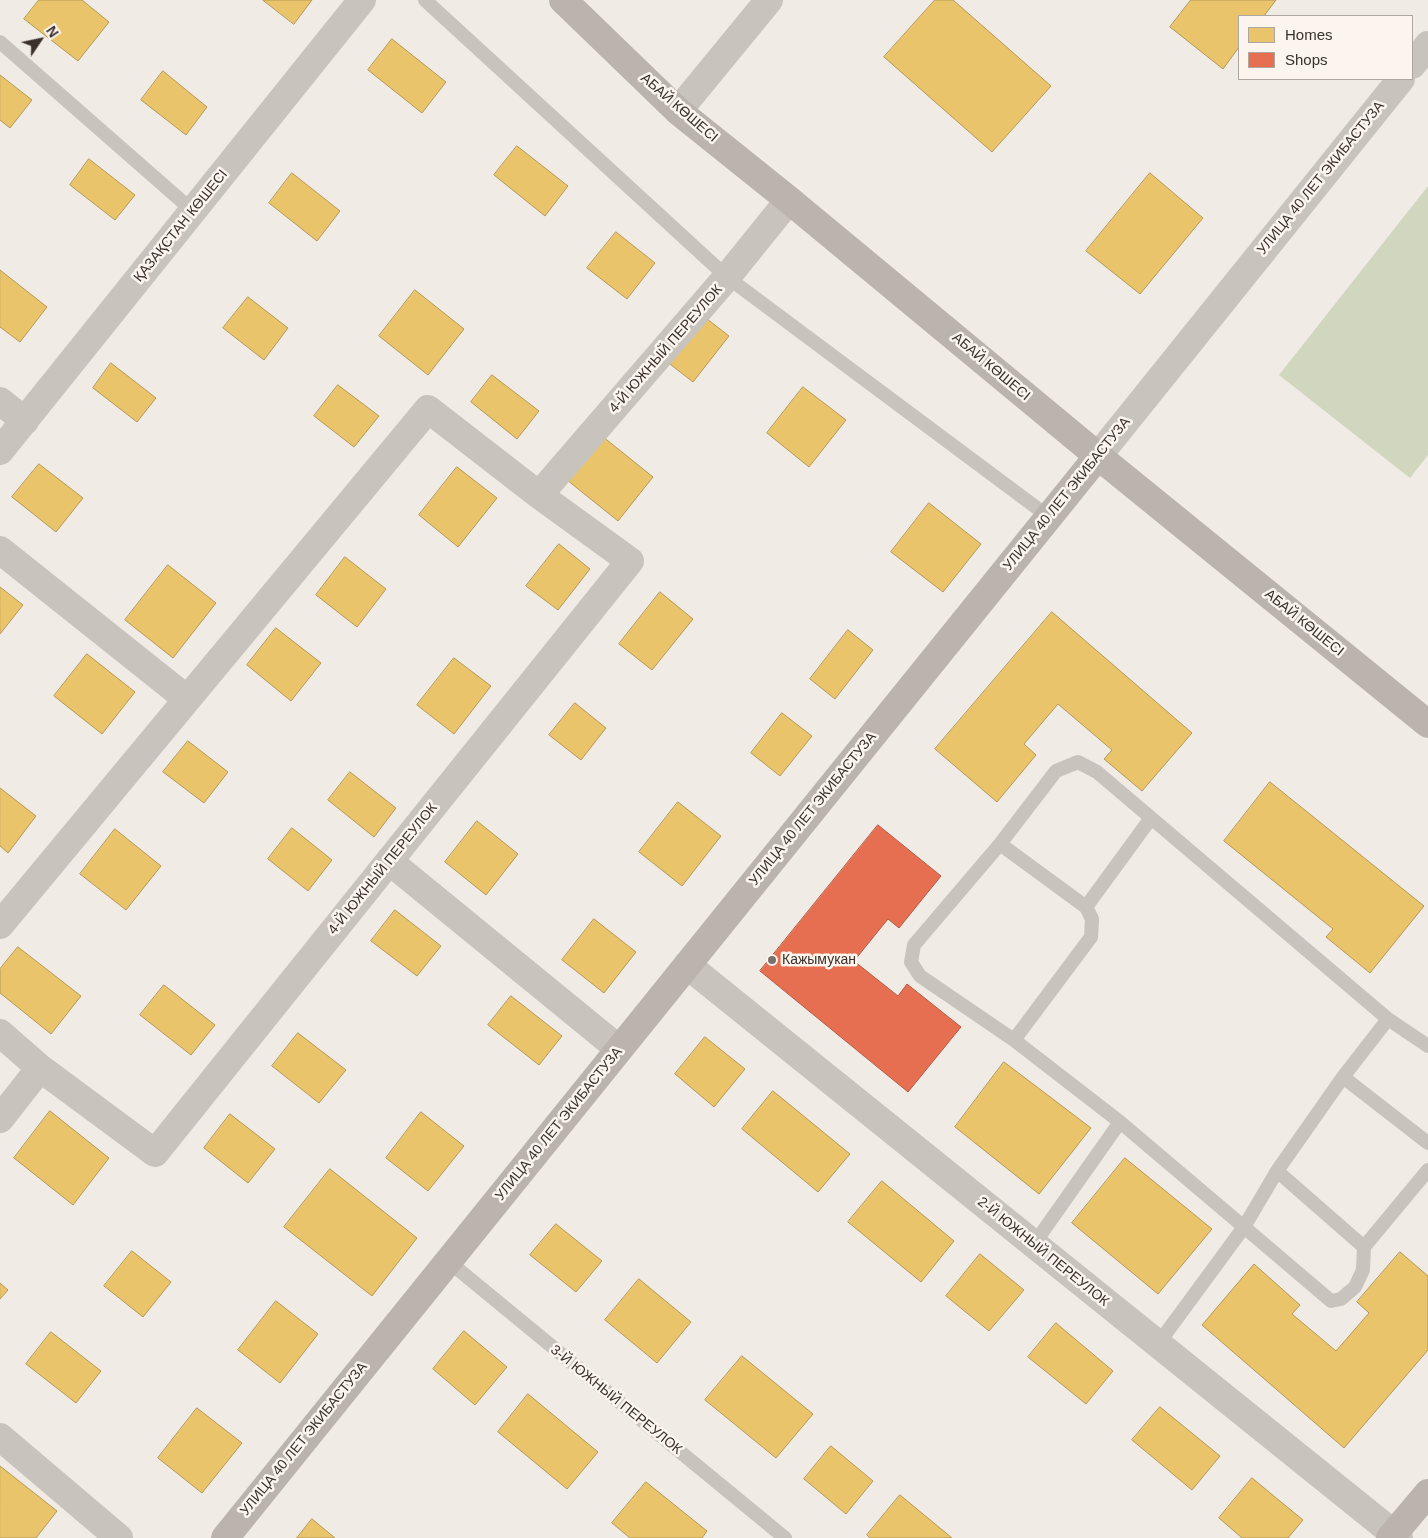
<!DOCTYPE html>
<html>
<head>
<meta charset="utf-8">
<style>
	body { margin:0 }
	#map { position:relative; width:1428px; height:1538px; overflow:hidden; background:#f0ebe5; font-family:Helvetica,sans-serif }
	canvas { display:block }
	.legend { position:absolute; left:1238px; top:15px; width:175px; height:65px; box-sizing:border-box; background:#fbf5ee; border:1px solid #aea6a0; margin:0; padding:6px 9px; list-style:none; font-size:15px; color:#3b302b }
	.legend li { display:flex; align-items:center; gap:10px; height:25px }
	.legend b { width:25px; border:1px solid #aea6a0 }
	.north { position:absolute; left:15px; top:15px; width:50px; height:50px; -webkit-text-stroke:4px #fbf5ee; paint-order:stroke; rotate:56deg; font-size:14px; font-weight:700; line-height:20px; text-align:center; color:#3b302b }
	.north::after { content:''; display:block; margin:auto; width:18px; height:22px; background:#3b302b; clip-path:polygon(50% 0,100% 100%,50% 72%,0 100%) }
</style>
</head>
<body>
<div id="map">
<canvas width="1428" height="1538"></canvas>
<ul class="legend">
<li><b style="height:14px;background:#e9c46a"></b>Homes</li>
<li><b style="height:14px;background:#e76f51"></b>Shops</li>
</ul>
<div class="north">N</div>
</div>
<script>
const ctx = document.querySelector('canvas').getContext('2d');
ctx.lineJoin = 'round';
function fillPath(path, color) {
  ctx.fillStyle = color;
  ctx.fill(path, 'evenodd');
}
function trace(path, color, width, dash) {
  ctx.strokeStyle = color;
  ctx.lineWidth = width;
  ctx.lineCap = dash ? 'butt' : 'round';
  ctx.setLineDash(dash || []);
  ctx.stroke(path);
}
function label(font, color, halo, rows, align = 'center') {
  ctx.font = font + ' Helvetica,sans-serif';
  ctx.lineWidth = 5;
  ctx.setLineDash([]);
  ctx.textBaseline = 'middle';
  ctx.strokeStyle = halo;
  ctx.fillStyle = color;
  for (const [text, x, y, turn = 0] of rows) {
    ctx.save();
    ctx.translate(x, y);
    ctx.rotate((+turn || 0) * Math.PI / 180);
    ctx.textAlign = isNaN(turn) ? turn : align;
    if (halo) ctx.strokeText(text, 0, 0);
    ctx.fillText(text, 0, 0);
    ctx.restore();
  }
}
const green = new Path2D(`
	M1428,186V455L1410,478L1279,375Z`);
const homes = new Path2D(`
	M39,0H82L109,22L78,61L24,19Z
	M263,0H312L294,24Z
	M935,0H953L1051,86L992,152L884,57Z
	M1191,0H1276L1264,16H1239V47L1223,69L1170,27Z
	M392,39L446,82L422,113L368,70Z
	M163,71L207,107L186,135L141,100Z
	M0,75L32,100L10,128L0,120Z
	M517,146L568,186L545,216L494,175Z
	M89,159L135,195L115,220L70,185Z
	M292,173L340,211L317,241L269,203Z
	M1150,173L1203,218L1140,294L1086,251Z
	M616,232L655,263L627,299L587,268Z
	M0,270L47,307L20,342L0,327Z
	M415,290L464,329L428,375L379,336Z
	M248,297L288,328L264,360L223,328Z
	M702,315L729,336L693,382L666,361Z
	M111,363L156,398L137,422L93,388Z
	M492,375L539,411L517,439L471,402Z
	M338,385L379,416L354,447L314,416Z
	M803,387L846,420L809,467L767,433Z
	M602,436L653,477L618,521L567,480Z
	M39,464L83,498L56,532L12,497Z
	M457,467L497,498L458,547L419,515Z
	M929,503L981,544L943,592L891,552Z
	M559,544L590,569L558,610L526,586Z
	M345,557L386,589L357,627L316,595Z
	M168,565L216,603L173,658L125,620Z
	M0,587L23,605L0,634Z
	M660,592L693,619L652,670L619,644Z
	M1052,612L1192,733L1142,791L1104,759L1112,750L1058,704L1024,744L1036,755L997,802L935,749Z
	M276,628L321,663L291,701L247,665Z
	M848,630L873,650L835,699L810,679Z
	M87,654L135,692L102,734L54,696Z
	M454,658L491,686L454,734L417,705Z
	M575,703L606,728L581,760L549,735Z
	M782,713L812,736L780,776L751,753Z
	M188,741L228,772L204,803L163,772Z
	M350,772L396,808L374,837L328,800Z
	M1270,782L1424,906L1370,973L1326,937L1333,929L1224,841Z
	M0,788L36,816L8,853L0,846Z
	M678,802L721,836L682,886L639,852Z
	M477,821L518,854L486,895L445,862Z
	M292,828L332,860L308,891L268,859Z
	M115,829L161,866L126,910L80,874Z
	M395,910L441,946L417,976L371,941Z
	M594,919L636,952L604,993L562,960Z
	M18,947L81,996L51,1034L0,993V969Z
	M164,985L215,1025L191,1055L140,1015Z
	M511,996L562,1036L539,1065L488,1025Z
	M298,1033L346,1070L319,1103L272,1066Z
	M705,1037L745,1069L714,1107L675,1074Z
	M1004,1062L1091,1128L1039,1194L955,1127Z
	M773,1091L850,1154L818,1192L742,1129Z
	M50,1111L109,1158L73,1205L14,1158Z
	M421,1112L464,1146L428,1191L386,1158Z
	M230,1114L275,1149L248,1183L204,1148Z
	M1125,1158L1212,1229L1158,1294L1072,1223Z
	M330,1169L417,1238L372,1296L284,1227Z
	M882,1181L954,1241L921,1282L848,1222Z
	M556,1224L602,1261L576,1292L530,1255Z
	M132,1251L171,1282L143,1317L104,1286Z
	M1400,1252L1428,1276V1350L1344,1448L1202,1325L1254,1264L1300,1305L1292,1314L1336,1351L1369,1313L1357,1302Z
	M980,1254L1024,1290L989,1331L946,1296Z
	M639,1279L691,1322L657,1363L605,1320Z
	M0,1283L8,1290L0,1299Z
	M276,1301L318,1334L280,1383L238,1350Z
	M1056,1323L1113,1371L1086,1404L1028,1357Z
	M464,1331L507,1367L475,1405L433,1369Z
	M51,1332L101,1371L76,1403L26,1364Z
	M742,1356L813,1414L776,1458L705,1400Z
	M528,1394L598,1452L567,1489L498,1432Z
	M1160,1407L1220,1456L1192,1490L1132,1440Z
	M197,1408L242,1443L202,1493L158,1458Z
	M831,1446L873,1481L846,1514L804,1479Z
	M0,1466L57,1511L36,1538H0Z
	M1252,1478L1303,1520L1288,1538H1242L1219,1518Z
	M646,1482L707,1531L702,1538H630L612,1523Z
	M900,1495L952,1538H870L867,1535Z
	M312,1519L335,1538H297Z`);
const shops = new Path2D(`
	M878,825L941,876L899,928L888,919L854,961L898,996L907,984L961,1027L908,1092L760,971Z`);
const lane = new Path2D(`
	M425,0L727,277L1049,517
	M0,42L193,211
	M1000,844L1086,907L1092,919L1091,937L1014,1040
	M1086,907L1151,818
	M1343,1077L1428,1143
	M1120,1122L1244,1227L1277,1171L1343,1077L1388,1019
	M1277,1171L1364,1247
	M1034,1244L1120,1122L1014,1040L920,976L911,962L914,945L1000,844L1056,771L1078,762L1097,772L1388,1019L1428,1046
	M448,1261L785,1538
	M1158,1344L1244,1227L1331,1301L1341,1299L1355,1287L1363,1270L1364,1247L1428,1170`);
const street = new Path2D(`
	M1412,65L1428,45
	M678,111L769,0
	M0,401L25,421
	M0,451L362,0
	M1098,456L1401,79
	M0,550L187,699
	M389,861L619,1049
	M0,925L428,409L539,495
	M687,965L1399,1538
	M0,1033L40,1068
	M0,1119L40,1068L155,1153L630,561L539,495L727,277L789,200
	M0,1437L119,1538`);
const secondary = new Path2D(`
	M563,0L678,111L789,200L1098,456L1428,724
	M225,1538L1098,456
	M1390,1538L1428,1493`);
const markers = [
	[772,960,5,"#7a716c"]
];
const streetNames = [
	["АБАЙ КӨШЕСІ",679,108,41],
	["УЛИЦА 40 ЛЕТ ЭКИБАСТУЗА",1321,178,-51],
	["ҚАЗАҚСТАН КӨШЕСІ",181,226,-51],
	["4-Й ЮЖНЫЙ ПЕРЕУЛОК",666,349,-49],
	["АБАЙ КӨШЕСІ",991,367,40],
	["УЛИЦА 40 ЛЕТ ЭКИБАСТУЗА",1067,494,-51],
	["АБАЙ КӨШЕСІ",1304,623,39],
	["УЛИЦА 40 ЛЕТ ЭКИБАСТУЗА",813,809,-51],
	["4-Й ЮЖНЫЙ ПЕРЕУЛОК",383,869,-51],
	["УЛИЦА 40 ЛЕТ ЭКИБАСТУЗА",559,1124,-51],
	["2-Й ЮЖНЫЙ ПЕРЕУЛОК",1043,1252,39],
	["3-Й ЮЖНЫЙ ПЕРЕУЛОК",616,1400,39],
	["УЛИЦА 40 ЛЕТ ЭКИБАСТУЗА",304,1439,-51]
];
const poiNames = [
	["Кажымукан",782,960]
];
fillPath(green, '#d1d6bf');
fillPath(homes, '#e9c46a');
trace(homes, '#b59857', 1);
fillPath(shops, '#e76f51');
trace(shops, '#b35c46', 1);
trace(lane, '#c9c3be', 14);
trace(street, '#c9c3be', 28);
trace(secondary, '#bab3ae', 28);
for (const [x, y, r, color] of markers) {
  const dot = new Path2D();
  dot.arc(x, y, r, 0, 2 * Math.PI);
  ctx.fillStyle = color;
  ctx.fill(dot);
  trace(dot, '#fbf5ee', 2);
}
label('14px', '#3b302b', '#fbf5ee', streetNames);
label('14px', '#3b302b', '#fbf5ee', poiNames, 'left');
</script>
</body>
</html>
